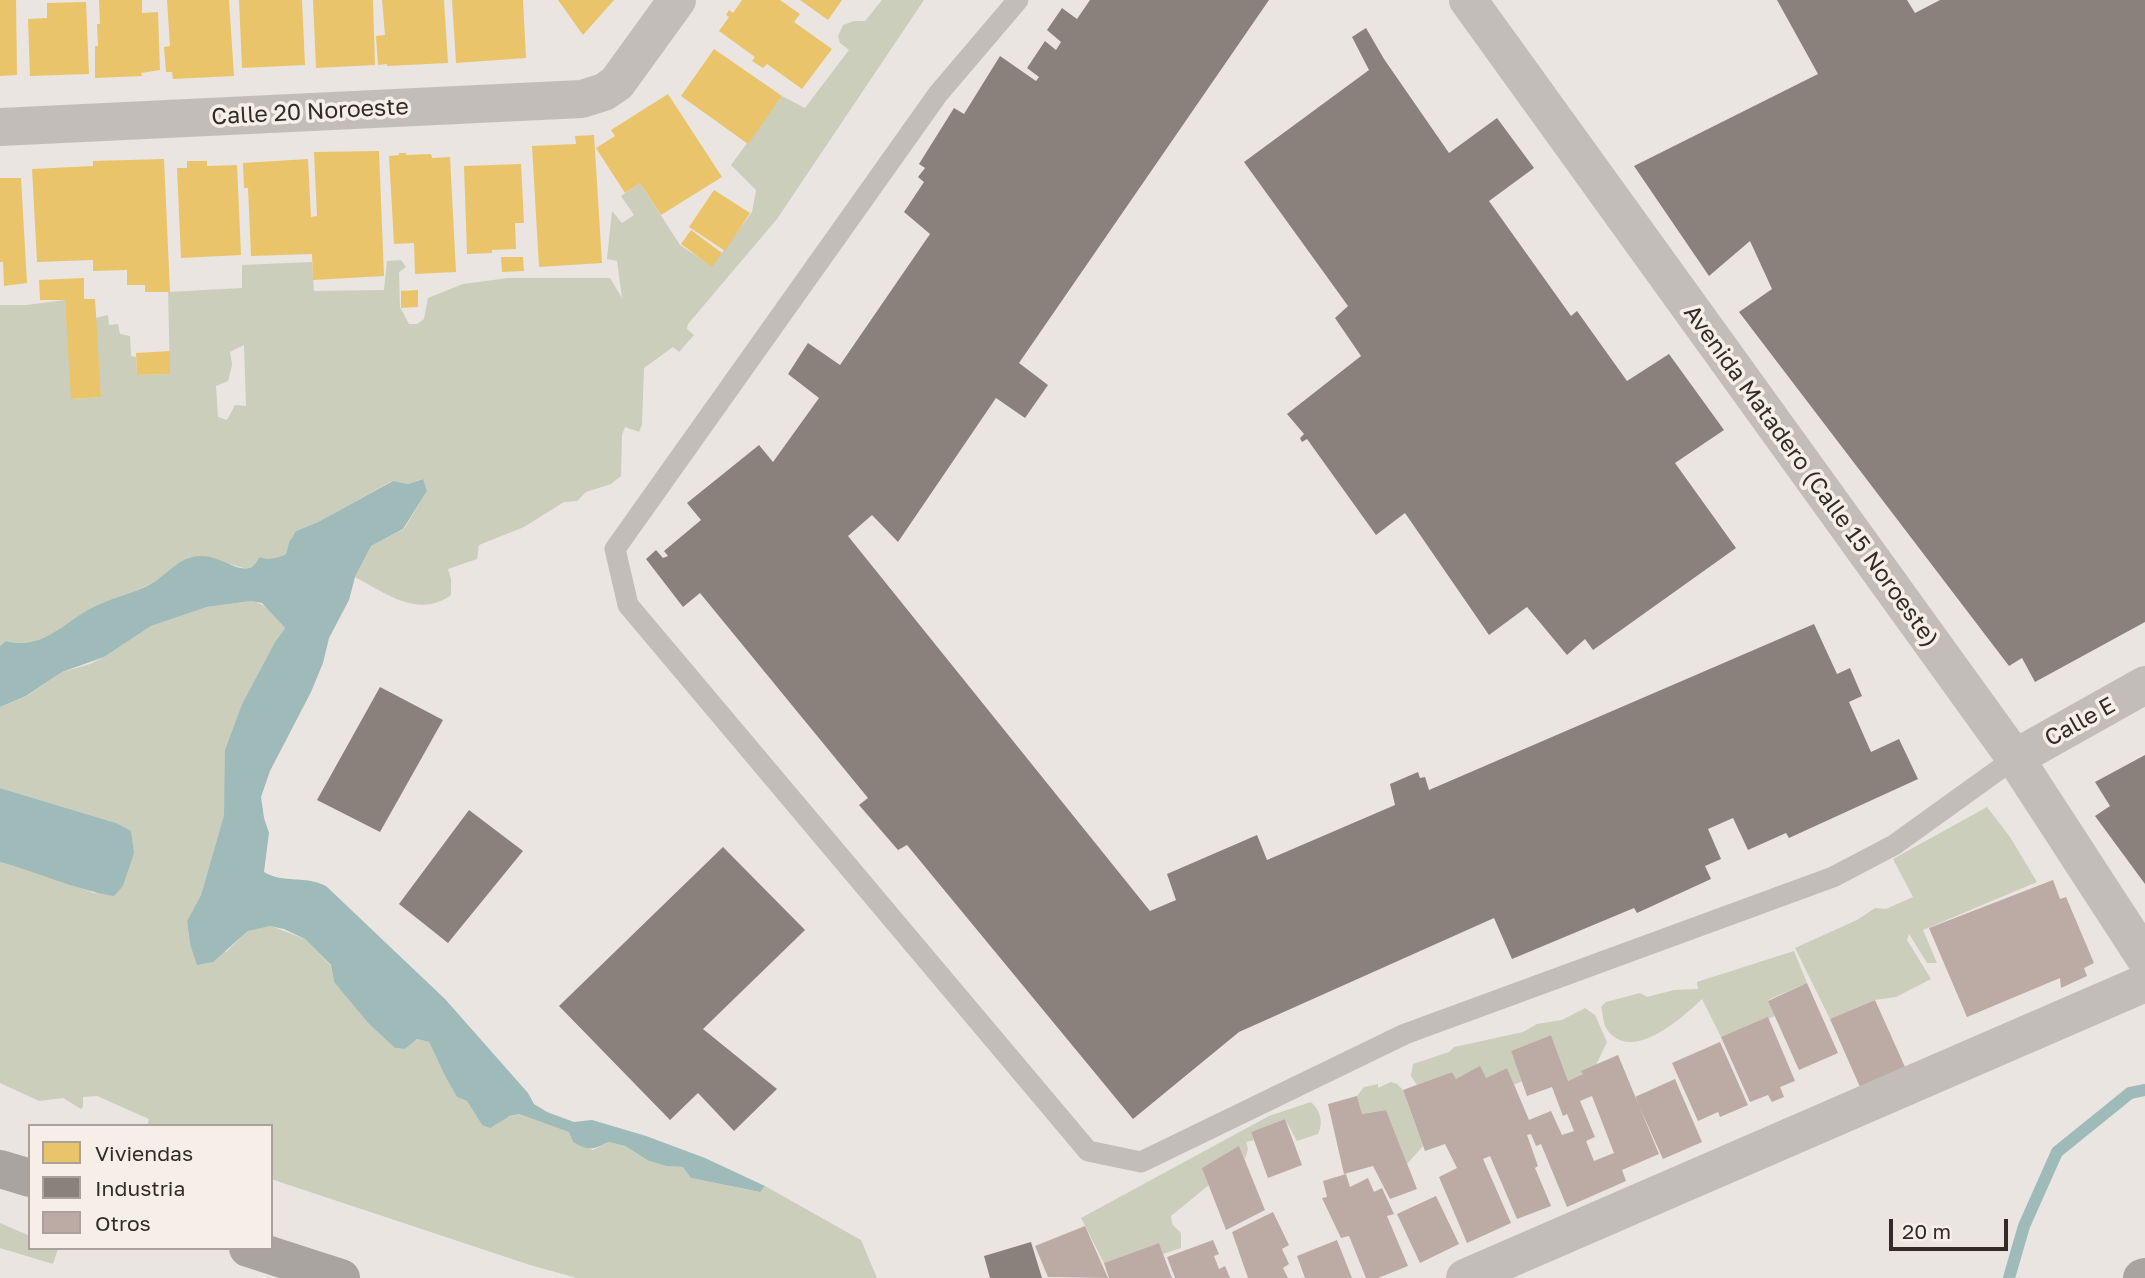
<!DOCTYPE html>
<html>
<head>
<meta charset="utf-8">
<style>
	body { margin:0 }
	#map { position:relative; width:2145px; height:1278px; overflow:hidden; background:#eae5e0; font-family:"Golos Text",sans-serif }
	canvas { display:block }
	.legend { position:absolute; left:28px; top:1124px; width:245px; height:126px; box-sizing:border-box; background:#f7efe7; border:2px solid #a9a19b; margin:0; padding:9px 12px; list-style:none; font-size:21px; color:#332b28 }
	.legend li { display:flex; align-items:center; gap:14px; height:35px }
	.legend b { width:35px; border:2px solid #a9a19b }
	.scale { position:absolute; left:1889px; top:1219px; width:119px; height:32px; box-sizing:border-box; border:4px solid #332b28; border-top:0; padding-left:9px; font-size:21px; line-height:24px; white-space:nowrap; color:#332b28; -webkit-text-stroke:5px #f7efe7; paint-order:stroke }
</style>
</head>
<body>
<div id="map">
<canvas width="2145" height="1278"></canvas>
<ul class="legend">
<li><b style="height:19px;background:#e9c46a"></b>Viviendas</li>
<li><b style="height:19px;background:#8a817c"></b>Industria</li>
<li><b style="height:19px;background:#bcaaa4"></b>Otros</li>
</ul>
<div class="scale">20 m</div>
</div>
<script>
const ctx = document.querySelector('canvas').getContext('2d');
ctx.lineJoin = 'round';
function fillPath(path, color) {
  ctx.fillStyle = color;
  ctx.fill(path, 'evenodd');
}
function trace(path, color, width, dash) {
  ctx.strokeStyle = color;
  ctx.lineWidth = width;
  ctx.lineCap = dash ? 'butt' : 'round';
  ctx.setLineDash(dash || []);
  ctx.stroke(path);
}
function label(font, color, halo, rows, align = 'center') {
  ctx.font = font + ' "Golos Text",sans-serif';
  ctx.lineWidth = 7;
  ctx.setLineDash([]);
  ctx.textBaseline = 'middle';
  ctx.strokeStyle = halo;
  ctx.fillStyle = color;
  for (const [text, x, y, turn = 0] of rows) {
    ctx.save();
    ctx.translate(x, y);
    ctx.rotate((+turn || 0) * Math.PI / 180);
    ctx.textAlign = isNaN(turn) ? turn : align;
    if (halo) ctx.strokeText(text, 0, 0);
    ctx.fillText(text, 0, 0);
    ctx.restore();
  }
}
const green = new Path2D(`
	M882,0H924L777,219L688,324L687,329L694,335L679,352L673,347L644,368L642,425L639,432L625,427L622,435L621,476L611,484L586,492L577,501L564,502L524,527L479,545L477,559L448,569L451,579V595C419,619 385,593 355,577L371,546L404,529L427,491L422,479L408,484L392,481L318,522L296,531L289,542L286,554C273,560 260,562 247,569L230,564L184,560C172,569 161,579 148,585C129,595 108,599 89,610C61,625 42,650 6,641L0,646V305H27L65,300L72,399L101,397L95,318L108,315L109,325L118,324L120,334L130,336L131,356L136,357L137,375L170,374L168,292L242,288V265L312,262L314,291L384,290L387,261L401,260L406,267L399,272L400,307L409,324H417L424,319L428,298L463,284L508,278H610L622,298L617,261L607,259L612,211L622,223L634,215L621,196L640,183L680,245L712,266L752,212L756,190L731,165L782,96L805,108L849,50L840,43L838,36L843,25L854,21H865ZM244,345L246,406L235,405L227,420L218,417L216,386L228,381L232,365L230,352Z
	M251,601C269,604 273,616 285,628L275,642L243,702L225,798L224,815L201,895L187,921L190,944L226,952L248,931L260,927L271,926L305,939L331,966L334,982L368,1023L395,1048L405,1049L417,1039L429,1042L446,1078L457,1097L467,1101L482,1125L519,1114L570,1132L573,1142L593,1150L609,1142L625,1146L649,1161L666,1166L684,1167L691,1178L759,1192L765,1186L861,1240L877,1278H577L530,1265L271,1179V1126H147L149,1119L97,1096L83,1097V1107L81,1109L63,1098L39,1101L0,1083V862L30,870L94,893L123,886L134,854L116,823L0,788V707L27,696L62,672L90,664L104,657L151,626L207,607Z
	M1987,807L2010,837L2037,882L1923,930L1937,963H1927L1909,934L1907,940L1931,979L1896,997L1875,1000L1830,1019L1795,948L1857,920L1875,908L1886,909L1913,897L1893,859Z
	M1794,951L1807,983L1768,1000L1775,1016L1721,1037L1702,999C1681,1019 1630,1065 1606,1028C1603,1022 1603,1013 1601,1007L1606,1002L1640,993L1647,997L1674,990L1698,989L1697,982Z
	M1585,1008L1595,1015L1607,1042L1596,1065L1582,1072L1583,1074L1568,1081L1551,1035L1511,1051L1522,1081L1514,1085L1507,1068L1486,1078L1456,1079L1452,1072L1417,1085L1411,1076L1413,1064L1449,1052L1454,1047L1523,1032L1537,1024L1562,1020Z
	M1391,1082L1397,1084L1403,1090L1423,1146L1407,1164L1386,1110L1362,1114L1357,1096L1364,1087L1378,1084V1088Z
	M1311,1102C1320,1110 1324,1122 1318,1134L1297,1141L1285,1119L1251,1132L1254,1140L1246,1142L1248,1149L1245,1159L1239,1147L1209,1185L1171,1216L1172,1224L1181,1233V1248L1163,1254L1159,1243L1104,1263L1081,1218L1269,1116Z
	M0,1223L30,1236V1248L58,1249L53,1264L0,1248Z`);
const water = new Path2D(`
	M423,479L427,491L403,529L371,546L355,577L349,600L329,638L323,663L311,692L270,771L261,797L264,818L269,833L264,872C283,884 305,875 326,886L445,999L528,1093L534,1104L547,1112L574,1122L592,1120L646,1136L705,1158L765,1186L760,1192L691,1178L683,1167L666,1166L649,1161L625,1146L609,1142C593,1149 590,1152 573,1142L569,1132L519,1114L510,1116L490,1128L482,1125L467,1101L457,1097L446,1078L429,1042L417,1039L405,1049L395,1048L368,1023L334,982L331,965L305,939L284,929L270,926L248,931L213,962L197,965L190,944L187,921L201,895L224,815L225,750L243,702L275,642L285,628L262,603L251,601L207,607L151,626L104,657L62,672L26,696L0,707V646L6,641C41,650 60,626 88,610C107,599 128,595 147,586C161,579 170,568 182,561C211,545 233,573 249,568C254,567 257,561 260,557C269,561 277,558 286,554L289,542L296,531L318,522L393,481L408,484Z
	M0,788L116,823L131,831L134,854L123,886L114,896C75,890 38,872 0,862Z`);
const homes = new Path2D(`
	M0,0H16L17,75L0,76Z
	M99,0H142V13L158,12L160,70L141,73L142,76L95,78V46H98L97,24H100Z
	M167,0H229L234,76L173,79L172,72H166L164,47L170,46Z
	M239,0H302L305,65L242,68Z
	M313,0H373L375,65L316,68Z
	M382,0H444L448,63L387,66V64L378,65L376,36L385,35Z
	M452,0H523L526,58L456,63Z
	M558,0H614L583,35Z
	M742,0H780L800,14L794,22L832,49L802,89L767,64L763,68L752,61L755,57L719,31L729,17L726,15L729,10L733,13Z
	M800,0H842L828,20Z
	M86,2L89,74L30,76L28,19L47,18V3Z
	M714,49L782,96L748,144L681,96Z
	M668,94L722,177L661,215L640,183L625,193L596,148L615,136L611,130Z
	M594,135L602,263L539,267L532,146L576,144L575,136Z
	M379,151L384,276L313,280L312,254L251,256L248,188H244L243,163L308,159L311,217L317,216L314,152Z
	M399,153H406V155L431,154L432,158L450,157L456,272L415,274L414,243L394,244L389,156L399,155Z
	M164,159L170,292H145V285H127V270L93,271V260L37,262L32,169L93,166V161Z
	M187,161H207V166L237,165L241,255L181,258L177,168H187Z
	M521,164L524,223H515L516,249L492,250V253L467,254L464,166Z
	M0,178H21L27,283L4,286L3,262H0Z
	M714,190L750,213L725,251L689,227Z
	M691,230L722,253L712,267L681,244Z
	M501,257H523L524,271L502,272Z
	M84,278V299H95L101,397L71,399L65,300H40L39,280Z
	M418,290V307L401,308V291Z
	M170,351V374L137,375L136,353Z`);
const industry = new Path2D(`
	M1090,0H1269L1019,363L1048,385L1025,418L996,398L898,542L872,515L848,536L1150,911L1176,900L1167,874L1257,835L1267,860L1395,805L1390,784L1418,772L1420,778L1425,777L1429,790L1814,624L1837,674L1850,668L1862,696L1849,702L1871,752L1899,739L1918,779L1789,838L1786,833L1748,850L1733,818L1708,829L1721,859L1705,866L1711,879L1637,913L1634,908L1512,959L1494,918L1239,1032L1133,1119L907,845L898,850L859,805L868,798L700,593L683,607L646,559L656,550L663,558L668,556L664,551L701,520L687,503L759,445L773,462L819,398L788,374L808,343L840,365L930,234L904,212L924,182L918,177L925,168L919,164L954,108L964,114L1000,56L1036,81L1039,77L1027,68L1045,41L1056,50L1061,42L1047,30L1062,8L1077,19Z
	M1777,0H1907L1915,13L1940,0H2145V622L2035,682L2022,658L2009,666L1739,312L1772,289L1750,241L1709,276L1634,166L1818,74Z
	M1366,28L1384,59L1449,153L1497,118L1534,168L1489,201L1571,316L1577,311L1627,381L1669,354L1724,430L1675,463L1736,548L1593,650L1585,639L1567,655L1527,607L1489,635L1405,513L1376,535L1307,439L1302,442L1300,438L1304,434L1287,414L1361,356L1335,318L1348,306L1244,162L1369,70L1352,37Z
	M380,687L443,720L380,832L317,800Z
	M2145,755V884L2095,816L2110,806L2095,782Z
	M469,810L523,851L448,943L399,904Z
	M723,847L805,930L703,1029L777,1089L734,1131L698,1093L670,1120L559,1006Z
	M1031,1242L1042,1278H990L984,1256Z`);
const stream = new Path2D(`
	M2009,1278L2024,1226L2057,1152L2130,1093L2145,1090`);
const building = new Path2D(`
	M2053,880L2060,899L2066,897L2094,963L2084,968L2087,976L2061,988L2060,978L1967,1017L1929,928Z
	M1807,983L1838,1053L1799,1070L1768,1001Z
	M1875,1000L1905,1067L1860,1087L1830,1019Z
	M1768,1017L1795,1081L1780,1087L1784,1097L1772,1102L1768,1095L1750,1102L1721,1037Z
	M1551,1035L1568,1081L1583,1074L1581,1071L1618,1055L1659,1154L1622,1170L1626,1181L1567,1207L1541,1144L1536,1146L1531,1134L1527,1135L1538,1166L1535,1168L1551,1206L1517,1219L1490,1156L1483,1159L1511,1223L1467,1243L1439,1177L1457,1168L1445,1144L1425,1151L1403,1090L1452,1072L1456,1079L1480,1066L1486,1078L1507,1068L1529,1120L1551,1111L1562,1135L1574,1131L1567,1114L1563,1116L1552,1087L1527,1096L1511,1051ZM1592,1096L1614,1153L1594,1161L1586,1141L1595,1137L1580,1101Z
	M1720,1042L1748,1105L1720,1117L1718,1112L1698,1121L1672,1063Z
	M1675,1079L1702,1142L1663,1159L1635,1097Z
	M1357,1096L1362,1114L1386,1110L1417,1189L1390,1199L1373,1166L1344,1174L1328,1104Z
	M1285,1119L1302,1165L1268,1178L1251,1132Z
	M1239,1146L1265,1210L1226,1230L1202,1168Z
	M1346,1174L1350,1187L1368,1178L1374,1192L1382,1188L1394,1214L1387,1216L1408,1266L1378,1278H1366L1349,1236L1341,1238L1322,1198L1327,1197L1323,1181Z
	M1436,1196L1459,1244L1420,1263L1397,1214Z
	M1273,1212L1289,1245L1282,1249L1289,1264L1283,1268L1288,1278H1248L1232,1232Z
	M1085,1226L1108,1278L1048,1277L1035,1246Z
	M1213,1240L1219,1254L1214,1256L1219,1269L1225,1266L1230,1278H1175L1167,1257Z
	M1337,1240L1352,1278H1305L1297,1256Z
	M1159,1243L1172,1278H1109L1104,1263Z`);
const lane = new Path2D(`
	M1018,0L938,94L615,549L628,605L1088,1151L1141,1162L1405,1034L1833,877L1894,845L2015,758`);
const street = new Path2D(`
	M1468,0L2015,758L2145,958
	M0,127L582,99L604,92L617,83L677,0
	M2015,758L2145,685
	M1465,1278L2145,983`);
const highway = new Path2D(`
	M0,1169L30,1178
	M248,1248L341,1278
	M2142,1278L2145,1277`);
const streetNames = [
	["Calle 20 Noroeste",310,112,-3],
	["Avenida Matadero (Calle 15 Noroeste)",1811,476,54],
	["Calle E",2080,722,-29]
];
fillPath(green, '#cbcebb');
fillPath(water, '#9ebab9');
fillPath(homes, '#e9c46a');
fillPath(industry, '#8a817c');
trace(stream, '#9ebab9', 12);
fillPath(building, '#bcaaa4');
trace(lane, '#c3bdb9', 21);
trace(street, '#c3bdb9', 38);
trace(highway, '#a9a49f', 38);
label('23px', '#332b28', '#f7efe7', streetNames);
</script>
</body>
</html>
